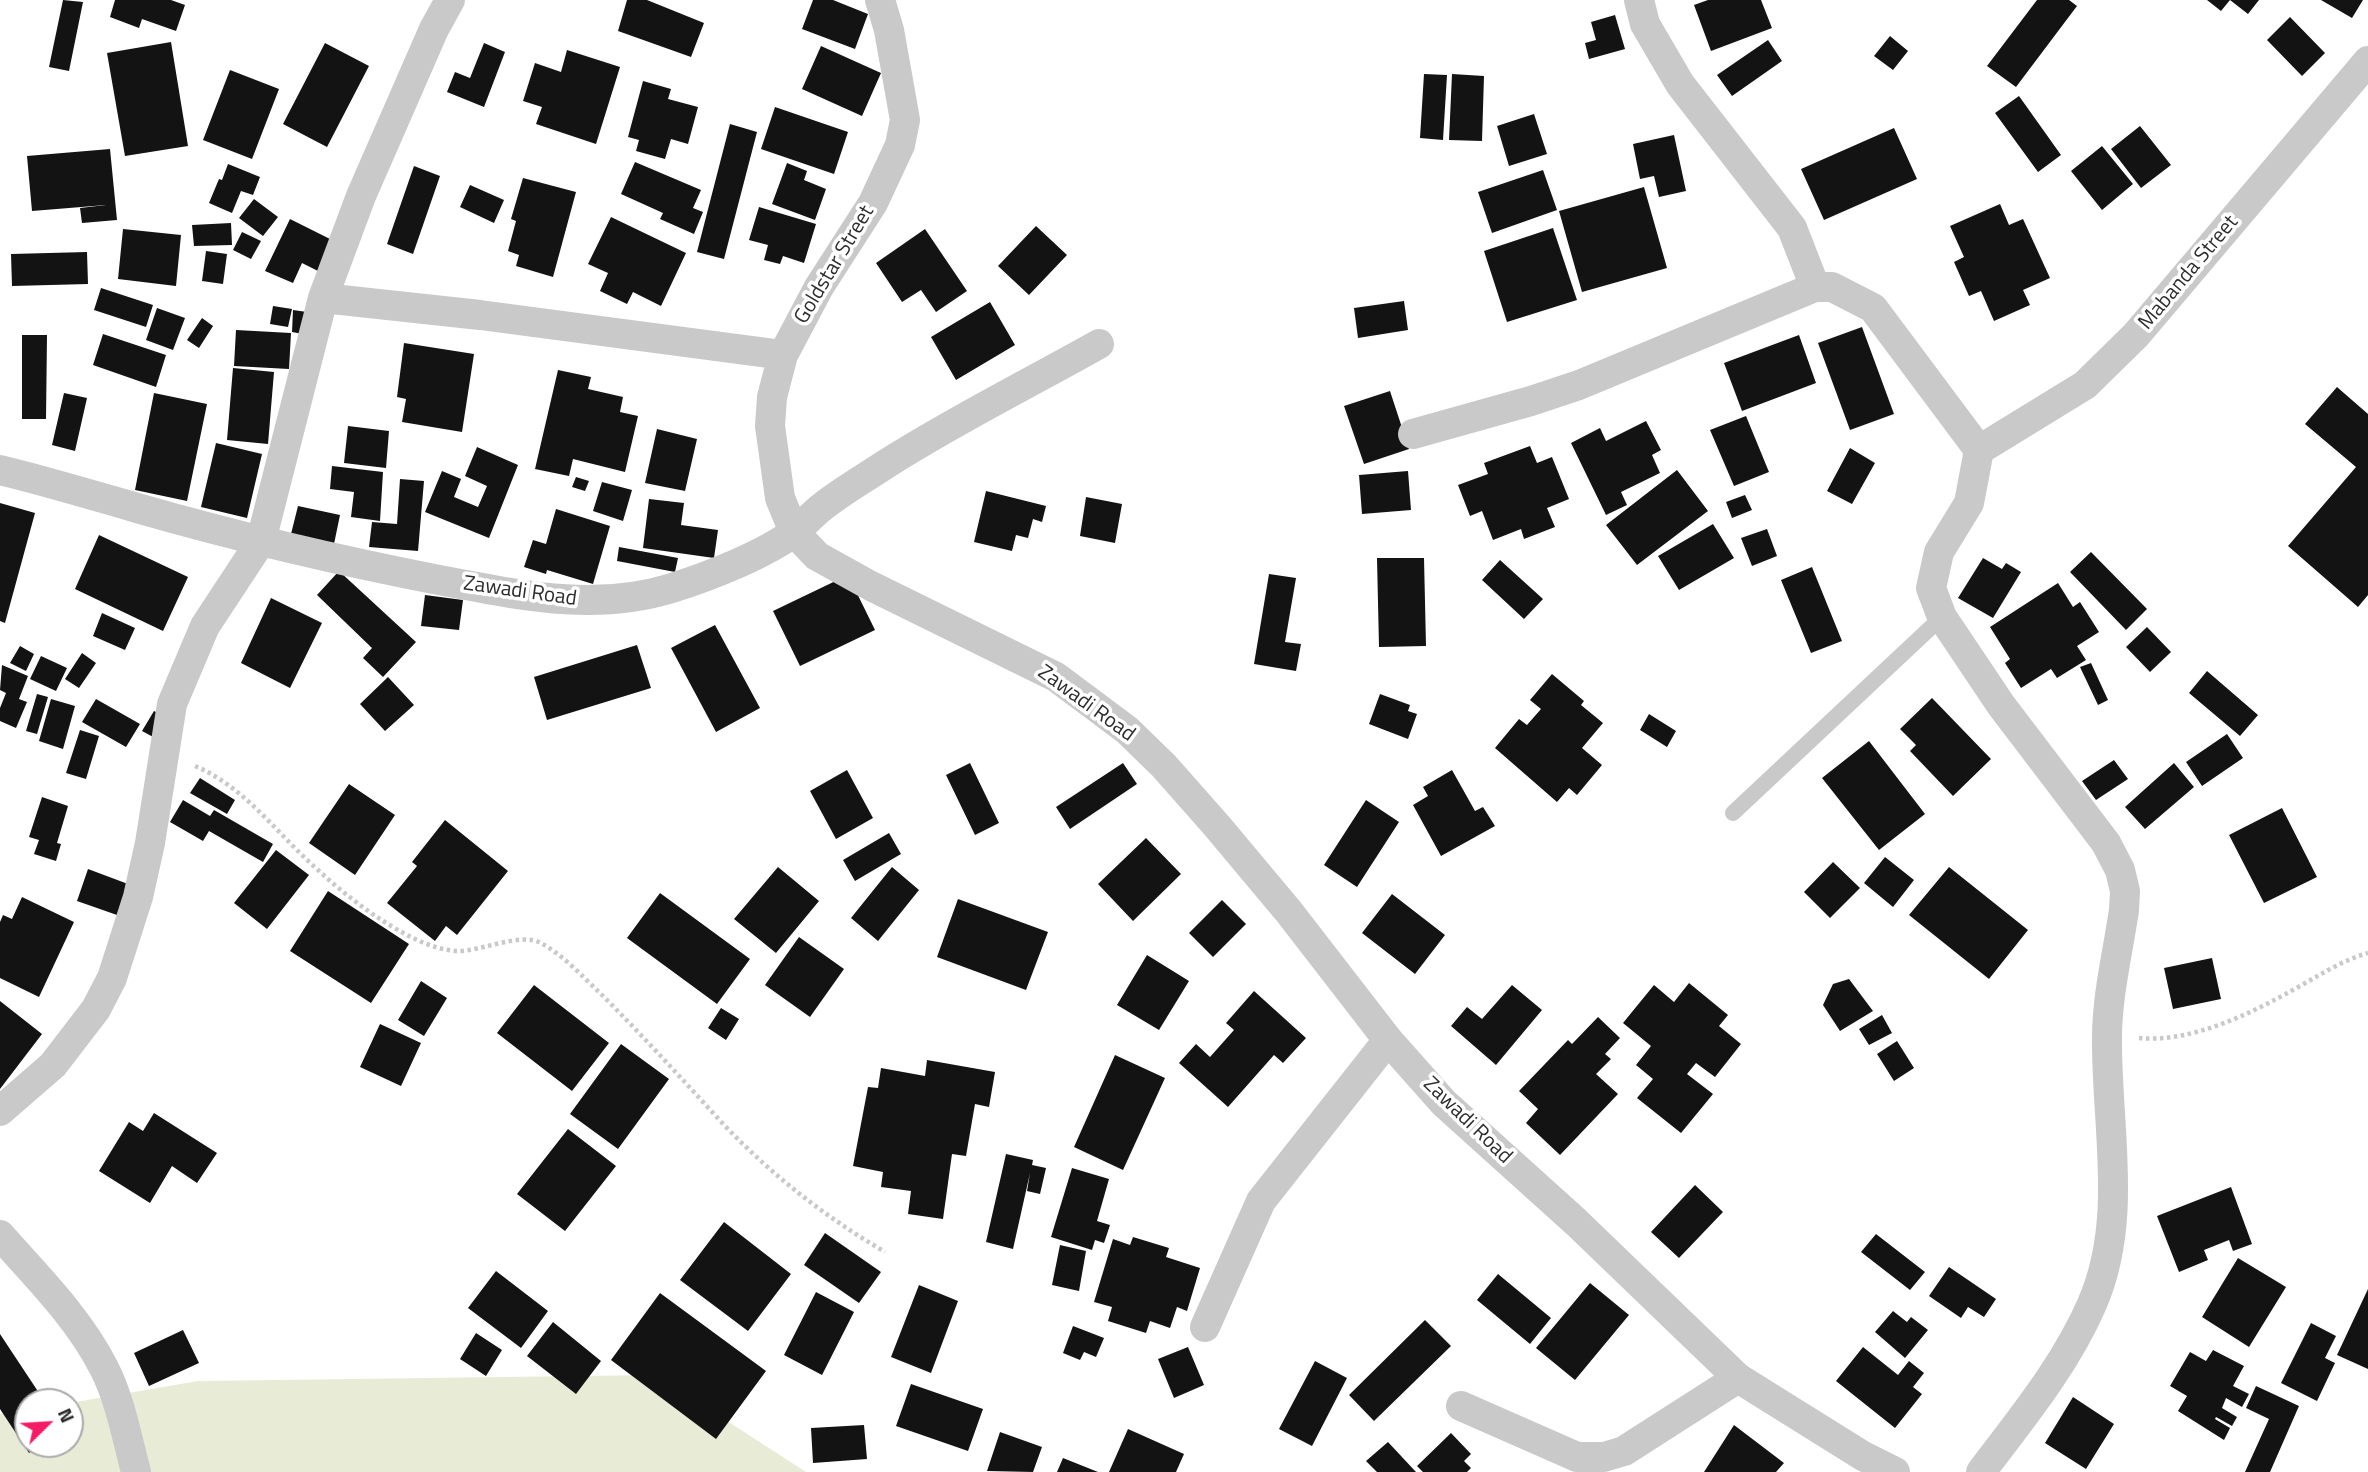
<!DOCTYPE html>
<html>
<head>
<meta charset="utf-8">
<style>
	body { margin:0 }
	#map { position:relative; width:2368px; height:1472px; overflow:hidden; background:#fff; font-family:"Titillium Web",sans-serif }
	canvas { display:block }
	.north { position:absolute; left:14px; top:1388px; width:70px; height:70px; box-sizing:border-box; background:#fff; border:2px solid #ababab; border-radius:50%; rotate:66deg; font-size:19px; font-weight:700; line-height:28px; text-align:center; color:#2c2c2c }
	.north::after { content:''; display:block; margin:auto; width:24px; height:32px; background:#f51c65; clip-path:polygon(50% 0,100% 100%,50% 72%,0 100%) }
</style>
</head>
<body>
<div id="map">
<canvas width="2368" height="1472"></canvas>
<div class="north">N</div>
</div>
<script>
const ctx = document.querySelector('canvas').getContext('2d');
ctx.lineJoin = 'round';
function fillPath(path, color) {
  ctx.fillStyle = color;
  ctx.fill(path, 'evenodd');
}
function trace(path, color, width, dash) {
  ctx.strokeStyle = color;
  ctx.lineWidth = width;
  ctx.lineCap = dash ? 'butt' : 'round';
  ctx.setLineDash(dash || []);
  ctx.stroke(path);
}
function label(font, color, halo, rows, align = 'center') {
  ctx.font = font + ' "Titillium Web",sans-serif';
  ctx.lineWidth = 7;
  ctx.setLineDash([]);
  ctx.textBaseline = 'middle';
  ctx.strokeStyle = halo;
  ctx.fillStyle = color;
  for (const [text, x, y, turn = 0] of rows) {
    ctx.save();
    ctx.translate(x, y);
    ctx.rotate((+turn || 0) * Math.PI / 180);
    ctx.textAlign = isNaN(turn) ? turn : align;
    if (halo) ctx.strokeText(text, 0, 0);
    ctx.fillText(text, 0, 0);
    ctx.restore();
  }
}
const green = new Path2D(`
	M656,1375L806,1472H0V1414L28,1410V1444H70V1403L198,1381Z`);
const building = new Path2D(`
	M63,0L83,2L69,71L49,67Z
	M115,0H171L185,5L176,31L142,19L139,28L110,17Z
	M627,0H647L704,23L691,57L618,31Z
	M813,0H833L868,14L855,49L802,29Z
	M1708,0H1761L1772,28L1711,51L1694,5Z
	M2037,0H2069L2077,6L2016,87L1987,66Z
	M2207,0H2259L2248,14L2230,0L2221,11Z
	M2321,0H2363L2352,18Z
	M1615,15L1625,49L1589,59L1585,43L1596,40L1591,22Z
	M2290,17L2325,53L2302,76L2267,40Z
	M1890,36L1908,51L1893,70L1874,56Z
	M1768,40L1782,61L1732,96L1717,75Z
	M171,42L188,146L125,156L107,53Z
	M325,43L369,66L327,147L283,124Z
	M484,43L505,52L484,107L447,92L455,72L470,78Z
	M821,46L881,73L862,116L802,89Z
	M567,50L620,67L596,144L536,124L542,107L523,101L535,63L561,72Z
	M230,70L279,89L252,159L203,140Z
	M1424,74L1447,75L1443,140L1420,138Z
	M1452,74L1484,76L1482,141L1449,140Z
	M643,81L671,89L668,99L698,107L688,144L671,139L665,159L636,151L639,140L628,137Z
	M2019,96L2061,155L2038,172L1995,113Z
	M775,107L848,132L834,174L761,149Z
	M1534,114L1547,154L1509,166L1497,126Z
	M730,124L757,132L724,259L697,252Z
	M2140,126L2171,165L2141,188L2111,149Z
	M1894,128L1917,179L1824,220L1801,169Z
	M1674,135L1686,191L1659,197L1654,176L1640,179L1633,144Z
	M2102,146L2133,184L2102,210L2071,171Z
	M110,149L117,220L82,223L80,208L106,205L32,211L27,156Z
	M635,162L701,190L693,208L703,212L694,234L660,219L663,213L621,194Z
	M787,163L807,171L804,180L826,189L815,220L772,204Z
	M228,164L260,177L253,195L241,191L232,213L209,203L219,179L222,180Z
	M414,166L440,176L413,254L387,244Z
	M1543,170L1557,210L1492,233L1478,192Z
	M523,178L576,192L553,277L516,266L519,255L508,251L516,221L511,219Z
	M470,185L504,200L494,223L460,207Z
	M1644,187L1667,268L1582,292L1559,211Z
	M254,199L278,217L263,236L239,218Z
	M2000,204L2009,225L2023,219L2050,278L2023,290L2030,305L1994,321L1981,291L1969,296L1954,262L1964,257L1950,226Z
	M759,207L816,224L804,263L783,256L780,264L764,260L768,245L749,240Z
	M611,217L686,253L661,306L633,292L627,304L600,291L608,273L588,264Z
	M290,219L336,242L322,273L302,263L293,283L265,271Z
	M231,223L232,245L194,246L192,225Z
	M1036,226L1067,255L1029,295L998,266Z
	M1553,228L1577,300L1507,322L1484,251Z
	M123,229L181,235L176,286L118,279Z
	M925,229L967,291L936,312L921,290L902,302L876,263Z
	M242,232L261,241L251,259L233,250Z
	M206,251L227,254L223,284L202,281Z
	M87,252L88,284L12,286L11,254Z
	M101,288L153,305L146,327L94,310Z
	M1404,301L1408,330L1358,338L1354,308Z
	M990,302L1015,345L956,380L931,337Z
	M273,306L292,309L288,327L270,324Z
	M157,308L185,318L173,350L146,340Z
	M293,310L307,312L303,334L292,332Z
	M202,318L213,326L199,348L187,340Z
	M1862,327L1894,414L1850,430L1818,343Z
	M236,330L291,333L289,369L234,366Z
	M103,334L166,355L156,387L93,365Z
	M22,335H47L46,419H22Z
	M1799,335L1816,383L1742,411L1724,363Z
	M404,343L474,354L462,432L402,422L406,399L397,397Z
	M233,368L274,372L268,444L227,440Z
	M558,370L591,377L588,389L623,397L620,412L638,416L625,472L573,459L569,476L535,469Z
	M2337,387L2368,414V595L2358,607L2288,546L2356,467L2305,424Z
	M1390,391L1409,449L1364,464L1344,406Z
	M64,393L87,398L75,451L52,445Z
	M154,393L207,404L187,501L135,490Z
	M1746,416L1769,472L1734,486L1710,430Z
	M1646,421L1661,450L1652,455L1660,473L1621,492L1627,505L1606,515L1571,443L1600,428L1606,441Z
	M348,426L389,431L386,468L344,463Z
	M657,429L697,439L685,491L645,483Z
	M216,443L262,454L247,518L201,507Z
	M1530,446L1537,463L1552,457L1569,499L1547,508L1555,527L1524,539L1521,529L1493,540L1482,511L1470,516L1458,485L1488,474L1484,463Z
	M477,447L518,465L489,538L425,512L442,471L461,479L454,497L478,507L487,486L465,476Z
	M1850,448L1875,463L1852,504L1827,491Z
	M332,466L383,472L380,521L351,517L354,492L330,489Z
	M1677,470L1708,511L1637,565L1606,525Z
	M1408,471L1411,510L1362,514L1359,475Z
	M576,477L589,481L585,491L572,487Z
	M400,479L424,481L418,551L369,547L372,522L397,524Z
	M602,482L632,490L623,521L593,511Z
	M986,491L1046,506L1042,522L1033,519L1028,538L1016,535L1012,551L974,542Z
	M1745,495L1752,510L1732,518L1726,502Z
	M1086,497L1122,504L1115,543L1080,536Z
	M649,499L684,503L681,525L718,530L714,558L643,548Z
	M0,503L35,513L5,623L0,621Z
	M298,506L340,515L334,544L291,534Z
	M556,509L610,526L593,584L547,570L546,574L524,567L533,540L546,544Z
	M1713,524L1734,558L1679,590L1658,556Z
	M1767,529L1777,556L1752,566L1741,538Z
	M99,535L188,577L163,631L75,589Z
	M619,547L678,558L675,572L617,561Z
	M2091,552L2147,609L2126,630L2070,572Z
	M1377,558H1424L1426,646L1379,647Z
	M1983,558L2002,569L2006,563L2021,572L1993,618L1958,598Z
	M1500,560L1543,599L1524,619L1482,580Z
	M1812,567L1842,641L1811,653L1781,580Z
	M339,571L416,642L383,677L363,658L372,648L317,595Z
	M1269,574L1296,578L1285,642L1301,644L1296,671L1254,664Z
	M848,575L875,630L800,666L773,611Z
	M2058,583L2073,607L2080,602L2099,632L2077,646L2086,660L2057,678L2051,669L2021,688L2005,663L2010,659L1990,627Z
	M425,595L463,600L459,630L421,626Z
	M271,598L322,623L290,688L241,663Z
	M102,613L135,628L125,650L93,636Z
	M715,625L760,708L716,732L671,648Z
	M2147,627L2171,652L2150,672L2126,647Z
	M637,645L651,688L547,720L534,677Z
	M20,646L34,654L26,671L10,663Z
	M82,653L96,663L79,688L65,679Z
	M41,656L67,668L56,691L30,679Z
	M2091,663L2108,700L2098,705L2080,667Z
	M2,665L28,676L19,699L27,702L16,728L0,721V708L6,693L0,690Z
	M2207,671L2258,715L2240,736L2189,693Z
	M1552,674L1584,701L1581,705L1603,723L1582,748L1602,765L1577,795L1569,788L1557,802L1495,748L1519,719L1527,725L1541,709L1530,700Z
	M388,677L414,705L385,731L360,704Z
	M37,694L48,697L37,734L26,731Z
	M1380,694L1410,705L1408,711L1417,714L1408,739L1369,724Z
	M1932,698L1991,759L1953,796L1910,751L1916,745L1900,729Z
	M51,699L75,706L63,749L39,741Z
	M96,699L140,724L126,747L82,722Z
	M154,711L166,717L155,738L142,731Z
	M1649,714L1676,731L1667,747L1640,730Z
	M80,730L99,736L86,779L66,773Z
	M2227,734L2243,758L2202,786L2186,762Z
	M1869,741L1925,814L1879,850L1822,778Z
	M2114,760L2128,779L2096,800L2082,781Z
	M970,763L999,823L975,835L946,775Z
	M1123,763L1137,784L1070,829L1056,807Z
	M2174,763L2194,787L2145,829L2125,807Z
	M847,770L873,818L836,839L810,791Z
	M1452,770L1475,811L1483,807L1495,826L1441,856L1413,805L1428,796L1423,787Z
	M200,778L235,800L227,814L190,793Z
	M349,784L395,815L355,875L309,843Z
	M42,797L68,806L57,843L61,844L56,861L34,854L39,840L29,837Z
	M183,800L210,816L214,810L273,844L263,862L209,831L203,841L170,822Z
	M1366,800L1399,822L1357,887L1324,865Z
	M2282,808L2317,877L2264,903L2229,835Z
	M445,820L508,871L457,935L446,926L435,941L387,903L417,866L412,862Z
	M889,833L901,854L855,881L843,860Z
	M1146,838L1181,874L1133,921L1098,884Z
	M276,850L309,875L267,929L234,903Z
	M1885,857L1914,880L1893,907L1864,883Z
	M1833,862L1860,888L1830,918L1804,892Z
	M778,867L819,901L776,953L734,919Z
	M892,867L919,890L878,941L851,918Z
	M1949,867L2028,930L1989,979L1909,915Z
	M88,869L128,884L117,915L77,901Z
	M328,891L409,944L371,1003L290,951Z
	M660,893L750,959L717,1004L627,938Z
	M1392,894L1445,935L1415,974L1362,933Z
	M22,897L74,922L39,997L0,978V922L3,915L12,919Z
	M958,899L1048,932L1026,990L937,957Z
	M1222,900L1246,924L1213,957L1189,933Z
	M799,937L844,969L810,1017L765,985Z
	M1147,955L1189,981L1159,1030L1117,1005Z
	M2212,958L2221,999L2173,1009L2164,968Z
	M1849,979L1873,1011L1840,1031L1823,1005L1833,984Z
	M421,981L447,998L424,1036L398,1020Z
	M1689,983L1728,1015L1719,1026L1741,1044L1715,1077L1696,1063L1687,1074L1713,1094L1681,1133L1637,1098L1653,1079L1636,1065L1651,1046L1623,1023L1654,985L1674,1002Z
	M534,985L609,1043L572,1091L497,1033Z
	M1512,985L1542,1010L1496,1065L1451,1026L1467,1007L1482,1019Z
	M1254,991L1306,1038L1283,1063L1274,1055L1228,1107L1179,1063L1196,1044L1210,1057L1234,1030L1226,1023Z
	M0,1001L42,1034L0,1089Z
	M721,1008L739,1019L726,1040L708,1028Z
	M1882,1015L1892,1033L1869,1045L1859,1029Z
	M1598,1017L1620,1038L1605,1054L1611,1059L1596,1074L1618,1094L1560,1155L1526,1123L1538,1109L1519,1091L1568,1040L1572,1044Z
	M380,1024L421,1043L401,1086L360,1067Z
	M1897,1041L1914,1068L1894,1081L1877,1054Z
	M621,1044L669,1079L618,1149L570,1114Z
	M1115,1055L1165,1078L1123,1170L1074,1147Z
	M927,1060L995,1072L989,1107L975,1104L966,1156L952,1154L943,1219L908,1214L911,1191L881,1187L883,1172L853,1166L868,1087L878,1088L881,1068L925,1076Z
	M154,1113L217,1153L197,1183L172,1166L150,1203L99,1171L129,1122L143,1131Z
	M568,1129L616,1166L565,1231L517,1194Z
	M1006,1154L1033,1160L1032,1165L1046,1168L1040,1194L1027,1191L1030,1173L1013,1249L986,1242Z
	M1072,1168L1109,1179L1097,1221L1110,1225L1104,1243L1095,1240L1092,1250L1051,1237Z
	M1695,1185L1723,1212L1679,1258L1651,1232Z
	M2231,1187L2252,1244L2233,1251L2229,1240L2204,1250L2208,1260L2179,1272L2157,1216Z
	M724,1222L791,1274L748,1331L680,1280Z
	M825,1233L881,1272L859,1303L804,1265Z
	M1876,1234L1925,1272L1910,1290L1861,1252Z
	M1133,1237L1169,1248L1166,1257L1200,1268L1187,1311L1177,1307L1170,1328L1150,1321L1146,1333L1108,1321L1112,1307L1094,1302L1113,1239L1130,1245Z
	M1060,1245L1086,1251L1079,1291L1052,1285Z
	M2238,1258L2286,1287L2249,1347L2202,1317Z
	M1949,1267L1996,1299L1984,1317L1968,1307L1961,1318L1929,1296Z
	M496,1271L548,1311L521,1348L468,1308Z
	M1498,1274L1551,1318L1530,1344L1477,1300Z
	M1590,1283L1629,1315L1575,1380L1536,1348Z
	M919,1285L958,1301L931,1373L891,1357Z
	M2368,1289V1369L2337,1355Z
	M816,1292L854,1312L822,1375L784,1355Z
	M660,1293L766,1371L716,1439L611,1360Z
	M1893,1311L1907,1322L1911,1317L1928,1330L1905,1358L1875,1332Z
	M1425,1320L1451,1346L1374,1421L1349,1395Z
	M553,1322L601,1361L576,1394L527,1356Z
	M2311,1323L2336,1336L2325,1358L2335,1363L2317,1401L2281,1383Z
	M1073,1326L1104,1338L1096,1357L1084,1352L1080,1360L1063,1353Z
	M183,1330L199,1363L149,1386L134,1353Z
	M476,1333L502,1350L486,1376L460,1359Z
	M0,1334L45,1402H28V1444H43L29,1453L0,1409Z
	M1188,1347L1204,1385L1174,1398L1158,1359Z
	M1863,1347L1898,1375L1909,1361L1924,1373L1913,1387L1922,1394L1895,1428L1836,1381Z
	M2213,1350L2244,1366L2233,1386L2249,1394L2242,1407L2226,1398L2222,1408L2237,1417L2232,1426L2216,1417L2215,1419L2230,1428L2224,1440L2178,1411L2187,1396L2170,1386L2190,1352L2206,1361Z
	M1315,1361L1347,1378L1312,1446L1279,1429Z
	M911,1384L983,1409L968,1451L896,1426Z
	M2256,1386L2299,1406L2270,1472H2245L2269,1419L2246,1408Z
	M2073,1397L2114,1424L2086,1469L2045,1443Z
	M864,1425L867,1459L813,1463L811,1428Z
	M1734,1425L1784,1463L1776,1472H1704Z
	M1128,1429L1184,1454L1176,1472H1109Z
	M1000,1432L1042,1447L1033,1472L987,1471Z
	M1451,1433L1471,1454L1464,1461L1471,1468L1467,1472H1423L1417,1466Z
	M1388,1442L1416,1472H1377L1366,1461Z
	M1063,1458L1098,1472H1057Z`);
const path = new Path2D(`
	M195,766C240,785 269,823 303,856C326,878 350,899 377,917C400,932 430,950 458,951C482,951 521,932 541,943C563,955 583,977 601,994C644,1037 683,1080 724,1125C773,1176 824,1216 885,1252
	M2139,1038C2189,1043 2248,1015 2291,991C2317,977 2340,961 2368,953`);
const service = new Path2D(`
	M1733,813L1942,617`);
const minor = new Path2D(`
	M880,0L889,30L905,120L900,145L873,203L819,287L783,355L772,397L770,426L780,498L794,532L817,556L871,586L1056,677L1127,730L1164,766L1217,826L1289,912L1388,1040L1444,1103L1576,1222L1738,1378L1863,1456L1895,1472
	M1639,0L1645,24L1680,84L1792,228L1815,287
	M323,298L480,315L783,355
	M1413,434L1531,401L1579,385L1815,287H1832L1873,308L1979,450L1969,503L1939,552L1931,588L1942,617L2001,705L2106,843L2120,870L2125,891L2124,910C2118,951 2107,996 2107,1037C2106,1126 2129,1219 2092,1304C2065,1366 2021,1419 1981,1472
	M1979,450L2085,385L2136,335L2368,61
	M0,470C46,481 92,495 137,508C238,537 341,561 444,581C520,595 595,612 672,588C710,576 764,555 796,531C805,523 813,514 822,507C842,491 865,478 886,464C955,420 1028,384 1099,344
	M0,1111L53,1065L96,1009L112,978L138,897L150,843L172,704L205,626L261,541L323,298L361,196L434,29L450,0
	M0,1235C37,1277 78,1317 104,1368C120,1399 127,1438 136,1472
	M1205,1327L1261,1201L1388,1040
	M1461,1406L1577,1457H1604L1624,1451L1738,1378`);
const streetNames = [
	["Goldstar Street",835,265,-59],
	["Mabanda Street",2189,273,-50],
	["Zawadi Road",520,592,8],
	["Zawadi Road",1086,704,36],
	["Zawadi Road",1467,1121,44]
];
fillPath(green, '#e8ecd7');
fillPath(building, '#131313');
trace(path, '#c9c9c9', 4.5, [3.5, 3.5]);
trace(service, '#c9c9c9', 16);
trace(minor, '#c9c9c9', 30);
label('21px', '#2c2c2c', '#fff', streetNames);
</script>
</body>
</html>
